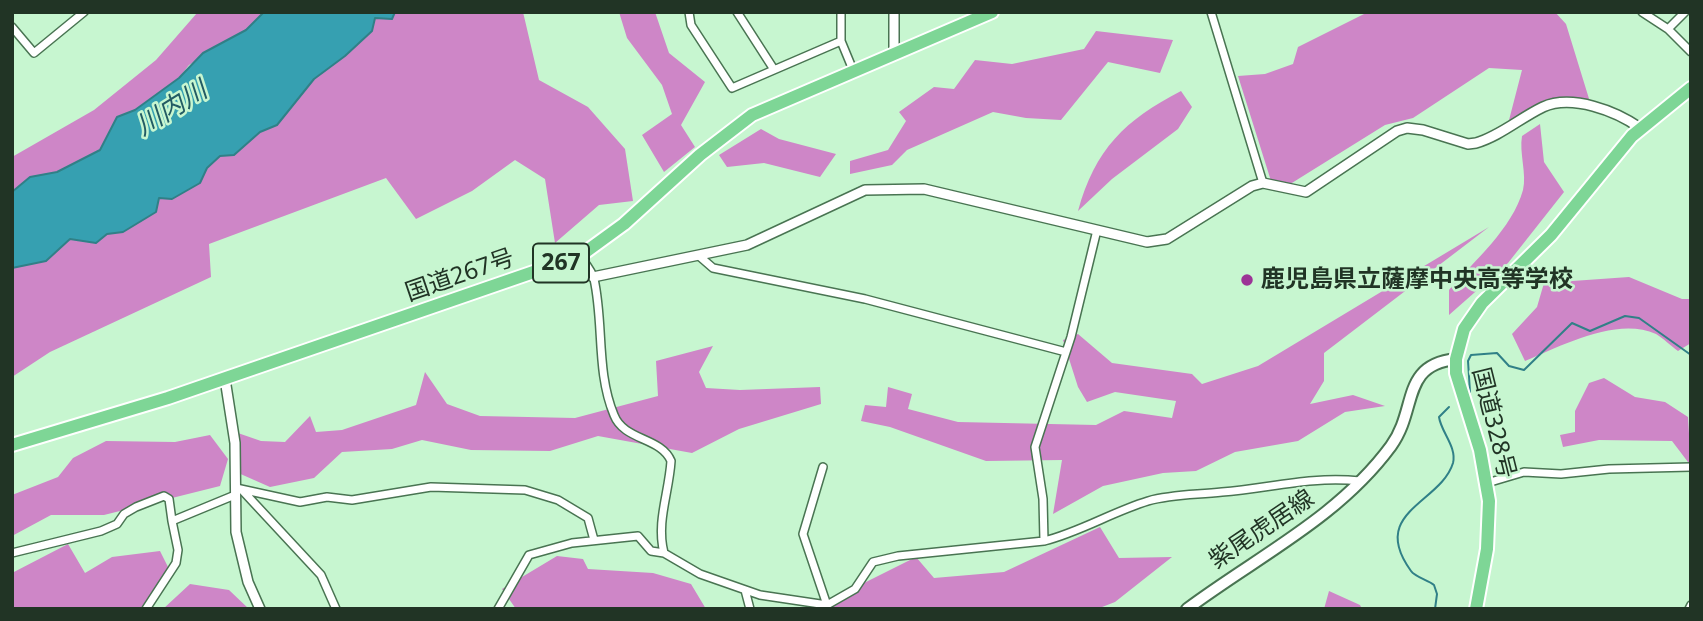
<!DOCTYPE html>
<html>
<head>
<meta charset="utf-8">
<style>
	body { margin:0 }
	#map { position:relative; width:1703px; height:621px; overflow:hidden; background:#c7f6d0; font-family:"Noto Sans",sans-serif }
	canvas { display:block }
	.frame { position:absolute; inset:0; border:14px solid #213425; pointer-events:none }
</style>
</head>
<body>
<div id="map">
<canvas width="1703" height="621"></canvas>
<div class="frame"></div>
</div>
<script>
const ctx = document.querySelector('canvas').getContext('2d');
ctx.lineJoin = 'round';
function fillPath(path, color) {
  ctx.fillStyle = color;
  ctx.fill(path, 'evenodd');
}
function trace(path, color, width, dash) {
  ctx.strokeStyle = color;
  ctx.lineWidth = width;
  ctx.lineCap = dash ? 'butt' : 'round';
  ctx.setLineDash(dash || []);
  ctx.stroke(path);
}
function label(font, color, halo, rows, align = 'center') {
  ctx.font = font + ' "Noto Sans","Noto Sans JP",sans-serif';
  ctx.lineWidth = 5;
  ctx.setLineDash([]);
  ctx.textBaseline = 'middle';
  ctx.strokeStyle = halo;
  ctx.fillStyle = color;
  for (const [text, x, y, turn = 0] of rows) {
    ctx.save();
    ctx.translate(x, y);
    ctx.rotate((+turn || 0) * Math.PI / 180);
    ctx.textAlign = isNaN(turn) ? turn : align;
    if (halo) ctx.strokeText(text, 0, 0);
    ctx.fillText(text, 0, 0);
    ctx.restore();
  }
}
const forest = new Path2D(`
	M264,12L246,30L189,65L179,78L135,110L117,117L100,150L57,172L30,177L12,192V157L94,110L156,60L197,13Z
	M395,12H523L539,80L588,107L625,149L633,201L599,205L555,243L545,179L515,160L472,191L416,219L386,178L209,244L211,277L50,352L12,377V268L46,261L70,239L96,243L107,234L123,232L159,198L172,199L200,183L207,168L220,156L234,155L260,132L277,125L314,79L345,56L372,31L375,17L391,19Z
	M619,12H655L669,53L705,82L681,125L695,147L664,172L642,135L672,114L662,85L627,38Z
	M1368,12H1555L1566,24L1590,102L1545,100L1508,124L1522,70L1489,68L1413,118L1385,125L1287,186L1271,181L1238,76L1265,74L1293,64L1298,47Z
	M1096,31L1173,40L1160,73L1108,62L1061,120L1026,118L993,112L907,150L892,165L850,174V161L888,150L906,121L899,112L934,87L954,89L975,60L1012,64L1084,49Z
	M1181,91L1192,107L1178,129L1112,179L1078,211C1095,149 1125,120 1181,91Z
	M1540,124L1544,162L1564,192L1508,263L1449,315V290C1475,260 1512,229 1523,190C1527,174 1519,153 1522,136Z
	M761,129L779,139L836,154L820,177L764,163L727,167L719,155Z
	M1489,227L1324,353V381L1310,404L1353,395L1385,406L1345,412L1298,441L1235,452L1196,471L1163,473L1103,486L1053,514L1062,460L986,461L890,427L861,421L865,405L886,407L888,387L912,394L908,409L958,422L1096,425L1124,411L1172,418L1176,401L1115,392L1087,402L1078,387L1063,340L1078,334L1112,363L1192,374L1202,384L1258,366Z
	M1629,277L1682,299H1691V343L1678,351C1671,346 1663,338 1656,334C1617,316 1561,346 1525,361L1512,334L1537,307L1544,283Z
	M713,346L699,372L706,388L740,390L820,387L821,404L739,429L692,453L598,436L550,451L471,450L422,440L392,449L342,452L314,478L270,487L236,472L235,432L261,441L285,442L310,416L316,432L342,430L416,405L425,372L447,404L480,416L575,418L658,396L656,361Z
	M1604,378L1635,397L1665,402L1688,417L1691,466L1672,441L1599,440L1563,447L1560,435L1575,432V411L1589,383Z
	M210,435L228,459L220,486L104,515H51L12,536V495L58,477L73,458L106,441L175,442Z
	M1100,527L1119,558L1172,557L1115,602L1097,609H812L916,557L934,578L1004,572Z
	M68,544L85,573L112,557L160,551L170,571L140,609H12V573Z
	M557,556L583,559L588,569L653,573L691,584L706,609H516L502,589Z
	M190,584L229,590L249,609H163Z
	M1329,591L1360,605L1362,609H1324Z`);
const water = new Path2D(`
	M264,12H395L392,19L375,18L372,31L345,56L314,79L277,125L260,132L234,155L220,156L207,168L200,183L172,199L159,198L156,212L123,232L107,234L96,243L70,239L46,261L12,268V192L30,177L57,172L100,150L117,117L135,110L179,78L203,53L246,30Z`);
const stream = new Path2D(`
	M1470,392L1468,361L1471,355L1497,353L1509,366L1524,370L1572,323L1590,331L1625,316L1639,318L1691,355
	M1435,609L1437,594L1434,585C1428,580 1415,577 1411,571C1368,512 1441,503 1453,463C1457,447 1441,432 1439,417L1449,407`);
const minor = new Path2D(`
	M689,12L691,25L732,88L841,41
	M737,12L773,68
	M841,12V41L853,70
	M1211,12L1263,183
	M1642,12L1668,29L1691,52
	M12,27L34,53L84,12
	M1668,29L1685,12
	M698,255L713,268L865,299L1066,352
	M580,256C585,263 592,271 594,279C604,323 596,372 614,415C624,441 661,437 671,461C669,493 656,522 664,553L700,574L760,595L827,605L855,589L873,562L898,556L1044,541C1080,532 1112,512 1148,501C1173,494 1197,495 1222,492C1271,488 1310,476 1360,481
	M823,467L803,534L827,605
	M1487,483L1524,472L1561,474L1609,469L1691,467
	M236,488L300,502L327,497L352,500L431,487L525,490L558,500L588,518L594,540
	M242,490L321,575L336,609
	M1044,541L1043,499L1035,447L1071,337L1097,230
	M12,553L101,531L117,524L124,514L136,507L164,496L169,499L172,521
	M745,590L750,609
	M146,609L176,563L178,550L172,521L235,495
	M498,609L529,555L572,543L638,536L651,551L664,553
	M1689,609L1691,605`);
const tertiary = new Path2D(`
	M894,53V12
	M593,277L747,245L865,190L924,189L1147,242L1167,239L1252,186L1263,183L1306,192L1397,131L1407,128L1423,130L1468,144L1476,143C1500,136 1520,118 1543,107C1572,94 1616,111 1640,128
	M225,379L235,443L236,532L248,582L260,609`);
const secondary = new Path2D(`
	M1187,609C1258,556 1338,518 1391,446C1418,409 1400,365 1456,359`);
const trunk = new Path2D(`
	M12,445L168,398L580,256L624,224L700,155L752,115L992,12
	M1476,609L1487,549L1489,501L1480,450L1456,373V359L1464,329L1482,303L1551,235L1632,136L1691,88`);
const markers = [
	[1247,280,7,"#9c3396"]
];
const shields = [
	[561,263,56]
];
const shieldNames = [
	["267",561,263]
];
const streetNames = [
	["国道267号",460,276,-19],
	["国道328号",1493,423,76],
	["紫尾虎居線",1262,530,-34]
];
const poiNames = [
	["鹿児島県立薩摩中央高等学校",1261,280]
];
const waterNames = [
	["川内川",172,109,-32]
];
fillPath(forest, '#ce86c7');
fillPath(water, '#36a0b1');
trace(water, '#308087', 2);
trace(stream, '#308087', 2);
trace(minor, '#497452', 10);
trace(tertiary, '#497452', 12);
trace(secondary, '#497452', 14);
trace(trunk, '#fff', 16);
trace(minor, '#fff', 7);
trace(tertiary, '#fff', 9);
trace(secondary, '#fff', 10);
trace(trunk, '#7ed696', 12);
for (const [x, y, r, color] of markers) {
  const dot = new Path2D();
  dot.arc(x, y, r, 0, 2 * Math.PI);
  ctx.fillStyle = color;
  ctx.fill(dot);
  trace(dot, '#c7f6d0', 2.5);
}
for (const [x, y, w] of shields) {
  const box = new Path2D();
  box.roundRect(x - w / 2, y - 19.5, w, 39, 5);
  ctx.fillStyle = '#c7f6d0';
  ctx.fill(box);
  trace(box, '#213425', 2);
}
label('bold 23px', '#213425', null, shieldNames);
label('24px', '#213425', '#c7f6d0', streetNames);
label('bold 24px', '#213425', '#c7f6d0', poiNames, 'left');
label('italic 26px', '#225b64', '#c7f6d0', waterNames);
</script>
</body>
</html>
